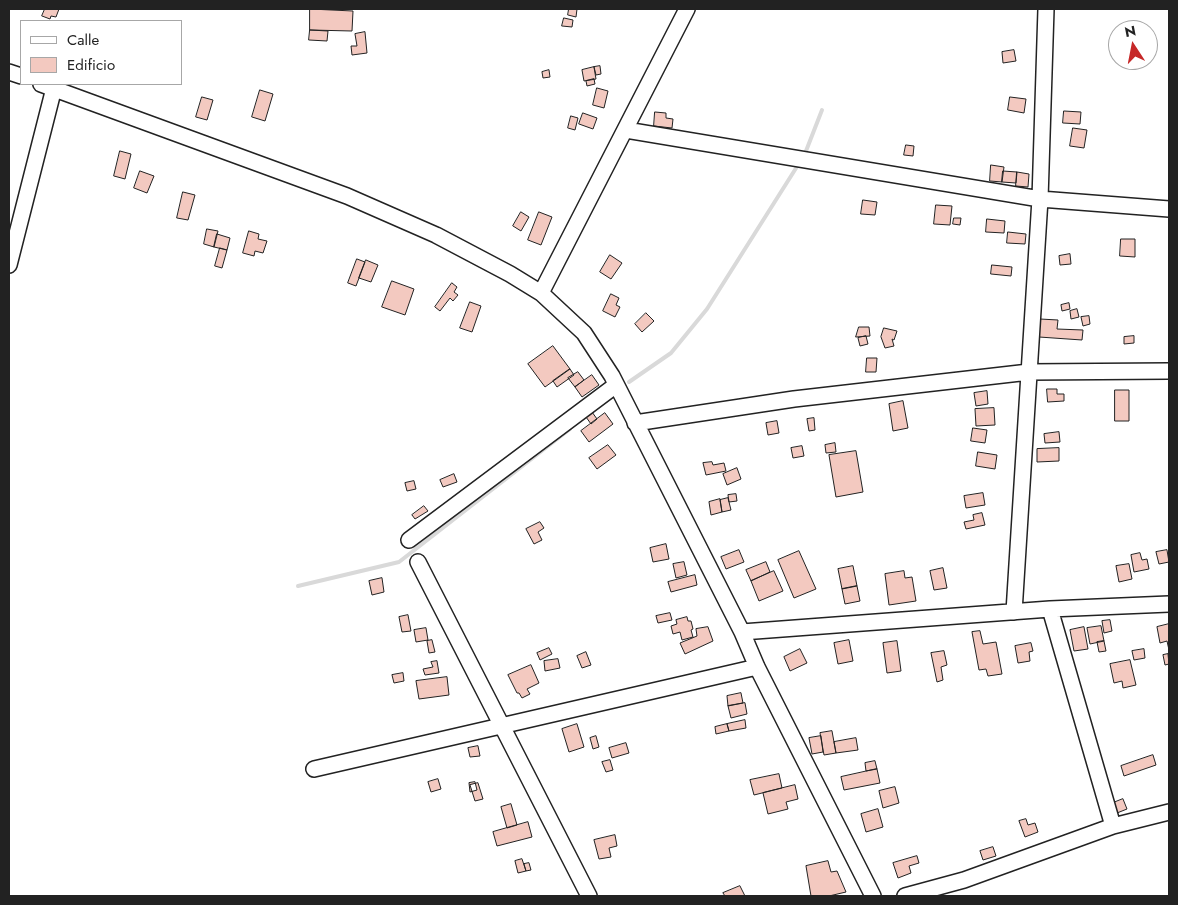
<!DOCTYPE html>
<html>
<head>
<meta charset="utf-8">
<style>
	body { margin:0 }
	#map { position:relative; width:1178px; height:905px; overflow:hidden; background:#fff; font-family:Jost,sans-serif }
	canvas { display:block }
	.frame { position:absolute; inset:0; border:10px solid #222; pointer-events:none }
	.legend { position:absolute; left:20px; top:20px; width:162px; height:65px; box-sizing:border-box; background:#fff; border:1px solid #a7a7a7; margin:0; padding:6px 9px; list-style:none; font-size:15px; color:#222 }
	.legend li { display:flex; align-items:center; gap:10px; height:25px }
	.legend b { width:25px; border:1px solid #a7a7a7 }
	.north { position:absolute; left:1108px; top:20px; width:50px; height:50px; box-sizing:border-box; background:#fff; border:1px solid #a7a7a7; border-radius:50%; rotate:349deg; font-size:14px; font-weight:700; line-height:20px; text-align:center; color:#222 }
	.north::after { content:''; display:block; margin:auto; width:18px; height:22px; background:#c62828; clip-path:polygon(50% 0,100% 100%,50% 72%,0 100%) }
</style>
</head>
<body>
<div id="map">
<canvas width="1178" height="905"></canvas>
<div class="frame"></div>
<ul class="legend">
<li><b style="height:6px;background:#fff"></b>Calle</li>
<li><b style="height:14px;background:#f3c9c0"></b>Edificio</li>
</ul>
<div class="north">N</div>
</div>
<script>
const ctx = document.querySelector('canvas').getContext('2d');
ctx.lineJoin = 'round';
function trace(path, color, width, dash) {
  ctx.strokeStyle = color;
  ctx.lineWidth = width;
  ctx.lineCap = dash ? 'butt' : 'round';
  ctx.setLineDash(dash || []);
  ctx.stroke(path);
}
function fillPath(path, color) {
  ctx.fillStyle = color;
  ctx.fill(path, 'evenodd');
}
const stream = new Path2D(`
	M806,151L822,110
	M629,382L671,353L707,309L798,165
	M298,586L399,562L570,429`);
const building = new Path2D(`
	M45,9H59L56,17L51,16L50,19L42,16Z
	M310,9L353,11L352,31L310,30Z
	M569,9H577L576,17L568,15Z
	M564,18L573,20L572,27L562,26Z
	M310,30L328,31L327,41L309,40Z
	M365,32L367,53L352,55L351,46H357L355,34Z
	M1014,50L1016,61L1003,63L1002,52Z
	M600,66L601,74L596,75L594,67Z
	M594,67L596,79L584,81L582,70Z
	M549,70L550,77L543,78L542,72Z
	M594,79L595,84L587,86L586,81Z
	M597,88L608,91L604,108L593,105Z
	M260,90L273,94L265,121L252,117Z
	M202,97L213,100L207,120L196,117Z
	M1010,97L1026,99L1024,113L1008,110Z
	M1064,111L1081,112L1080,124L1063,123Z
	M655,112L666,113V118L673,119L672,128L654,126Z
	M583,113L597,118L593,129L579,124Z
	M571,116L578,118L575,130L568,128Z
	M1073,128L1087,130L1084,148L1070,146Z
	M906,145L914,146L913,156L904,155Z
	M120,151L131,154L125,179L114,176Z
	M991,165L1004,167L1002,182L990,181Z
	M140,171L154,176L147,193L134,188Z
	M1003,171L1017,172L1016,183L1002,182Z
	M1017,172L1029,174L1028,187L1016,186Z
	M183,192L195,195L188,220L177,218Z
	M863,200L877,202L875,215L861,214Z
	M936,205L952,206L950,225L934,224Z
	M521,212L529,217L521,231L513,226Z
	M539,212L552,217L541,245L528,240Z
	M954,218H961L960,225L953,224Z
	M987,219L1005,221L1004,233L986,232Z
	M207,229L218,231L214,247L204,244Z
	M249,231L259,234L258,239L267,241L263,253L255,251L254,256L243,253Z
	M1008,232L1026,234L1025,244L1007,243Z
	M217,234L230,238L227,250L214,247Z
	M1121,239H1135V257L1120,256Z
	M220,248L227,250L222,268L215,266Z
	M1070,254L1071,264L1060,265L1059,256Z
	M610,255L622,263L611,279L600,272Z
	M357,259L365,262L356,286L348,283Z
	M366,260L378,265L371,282L359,278Z
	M992,265L1012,267L1011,276L991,274Z
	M392,281L414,289L405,315L382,307Z
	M452,283L457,287L454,292L458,295L453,301L450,298L440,311L435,307Z
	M611,294L619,298L616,305L620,307L615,317L603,311Z
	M470,302L481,306L472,332L460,328Z
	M1069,303L1070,309L1062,311L1061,305Z
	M1077,309L1079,317L1071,319L1070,311Z
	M646,313L654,321L642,332L635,324Z
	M1089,316L1090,324L1083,326L1081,317Z
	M1040,319L1058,320L1057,329L1083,330L1082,340L1039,337Z
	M859,327H869L870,336L856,337Z
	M884,328L897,331L894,340L892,339L894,346L885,348L881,337Z
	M866,336L868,344L860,346L858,338Z
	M1134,336V343L1124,344V337Z
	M553,346L570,369L545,387L528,364Z
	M867,358H877L876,372H866Z
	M570,369L574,375L557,387L553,381Z
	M578,372L584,380L575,387L568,378Z
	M592,375L599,385L582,397L575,387Z
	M1047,389H1057V394H1064V401L1048,402Z
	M1115,390H1129V421H1115Z
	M987,391L988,404L976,406L974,393Z
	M903,401L908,428L893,431L889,404Z
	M994,408L995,425L976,426L975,409Z
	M592,412L597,419L591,424L586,417Z
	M605,413L613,424L589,442L581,431Z
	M814,418L815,430L809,431L807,419Z
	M777,421L779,433L768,435L766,423Z
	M973,428L987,430L985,443L971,441Z
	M1059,432L1060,442L1045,443L1044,434Z
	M835,443L836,452L826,453L825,445Z
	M608,445L616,455L597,469L589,458Z
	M802,446L804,456L793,458L791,448Z
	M1059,448V461L1037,462V449Z
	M856,451L863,492L836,497L829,455Z
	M978,452L997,455L995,469L976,466Z
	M712,462L713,465L724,463L726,471L706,475L703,463Z
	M737,468L741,479L727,485L723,474Z
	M454,474L457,482L443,487L440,480Z
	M414,481L416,489L407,491L405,483Z
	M983,493L985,505L966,508L964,496Z
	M736,494L737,501L729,502L728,495Z
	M728,498L731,510L722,512L720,500Z
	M720,499L722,512L711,515L709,502Z
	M424,506L428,511L415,519L412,515Z
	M982,513L985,525L966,529L964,522L974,520L973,515Z
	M540,522L544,528L538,532L542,540L534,544L526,529Z
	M666,544L669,559L653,562L650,548Z
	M739,550L744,562L726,569L721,557Z
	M1167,550L1169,562L1159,564L1156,552Z
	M799,551L816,589L794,598L778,560Z
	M1140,553L1142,560L1147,559L1149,569L1134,572L1131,555Z
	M684,562L687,575L676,578L673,564Z
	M766,562L770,572L751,581L746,570Z
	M1129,564L1132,579L1119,582L1116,566Z
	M853,566L857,586L842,589L838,569Z
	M943,568L947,588L934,590L930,571Z
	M774,571L783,591L759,601L751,581Z
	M904,571L905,578L912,577L916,601L889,605L885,574Z
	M695,575L697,585L671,592L668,582Z
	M382,578L384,592L372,595L369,581Z
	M857,586L860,601L845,604L842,589Z
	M670,613L672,620L658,623L656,616Z
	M408,615L411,631L402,632L399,617Z
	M687,617L688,621H691L693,629L691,630L693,637L682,640L680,632L673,634L671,626L677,624L676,620Z
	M1110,620L1112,631L1104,633L1102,621Z
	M1169,624V650L1167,641L1160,643L1157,627Z
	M1101,626L1104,641L1090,644L1087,628Z
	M708,627L713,641L685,654L680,643L697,636L696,629Z
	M1084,627L1088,649L1074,651L1070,630Z
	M426,628L428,640L416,642L414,630Z
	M980,631L983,644L996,642L1002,674L988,676L986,669L979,670L972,632Z
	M432,640L435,652L429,653L427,641Z
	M849,640L853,661L838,664L834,643Z
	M897,641L901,671L887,673L883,643Z
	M1104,641L1106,651L1099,652L1097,642Z
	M1031,643L1033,651L1029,652L1030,661L1018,663L1015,646Z
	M549,648L552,654L540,660L537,653Z
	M800,649L807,663L790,671L784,657Z
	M1144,649L1145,658L1134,660L1132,651Z
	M944,651L947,665L941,667L943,680L937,682L931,653Z
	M586,652L591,665L582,668L577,656Z
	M1168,654L1169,664L1165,665L1163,655Z
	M558,659L560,668L545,671L544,661Z
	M1130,660L1136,685L1123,688L1122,681L1114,683L1110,664Z
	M437,661L439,673L425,675L423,669L433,667L431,662Z
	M531,665L539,683L527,689L530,694L522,698L519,693H517L508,675Z
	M403,673L404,681L394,683L392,675Z
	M447,677L449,695L419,699L416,681Z
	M741,693L743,703L728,706L727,696Z
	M745,703L747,714L731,718L728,706Z
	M745,720L746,728L729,731L727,724Z
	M577,724L584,747L569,752L562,729Z
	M727,724L729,731L716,734L715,727Z
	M832,731L836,753L824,755L820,733Z
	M596,736L599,747L593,749L590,738Z
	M821,736L823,752L812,754L809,738Z
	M856,738L858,750L836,753L834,742Z
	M626,743L629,753L612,758L609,748Z
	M478,746L480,756L470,757L468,748Z
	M1153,755L1156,765L1124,776L1121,766Z
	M610,760L613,770L606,772L602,762Z
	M875,761L877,769L866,771L865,763Z
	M877,769L880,783L844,790L841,777Z
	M779,774L782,788L754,795L750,780Z
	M438,779L441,789L431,792L428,782Z
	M475,782L477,790L470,792L469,783Z
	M478,783L483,799L475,801L470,785Z
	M795,785L798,799L786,802L788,809L768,814L763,793Z
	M895,787L899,803L883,808L879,791Z
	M1123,799L1127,809L1117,813L1113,803Z
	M511,804L517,825L507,828L501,807Z
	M878,809L883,827L866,832L861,814Z
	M1026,819L1028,825L1035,823L1038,832L1025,837L1019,821Z
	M528,822L532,837L497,846L493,832Z
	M615,835L617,846L609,848L611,857L599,859L594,840Z
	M993,847L996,856L983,860L980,851Z
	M917,856L919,863L909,866L911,873L898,878L893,863Z
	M522,859L526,871L518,873L515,861Z
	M828,861L831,872L837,871L846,892L829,896H811L806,866Z
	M529,863L531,870L526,871L524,864Z
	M740,886L745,896H725L723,893Z`);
const minor = new Path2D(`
	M9,72L21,76
	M41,84L347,196L436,235L510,274L541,293L584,333L612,376L742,632L757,667L873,896
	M626,130L1040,199L1169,209
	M9,265L54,88
	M541,293L687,9
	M635,423L794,399L1029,372L1169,371
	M409,540L616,385
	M418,562L589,896
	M1050,609L1113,826L1169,812
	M1014,612L1040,199L1046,9
	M742,632L1050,609L1169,604
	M314,769L757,667
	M905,896L964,880L1113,826`);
trace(stream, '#d9d9d9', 4);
fillPath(building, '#f3c9c0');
trace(building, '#222', 1);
trace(minor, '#222', 18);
trace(minor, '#fff', 15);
</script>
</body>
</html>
